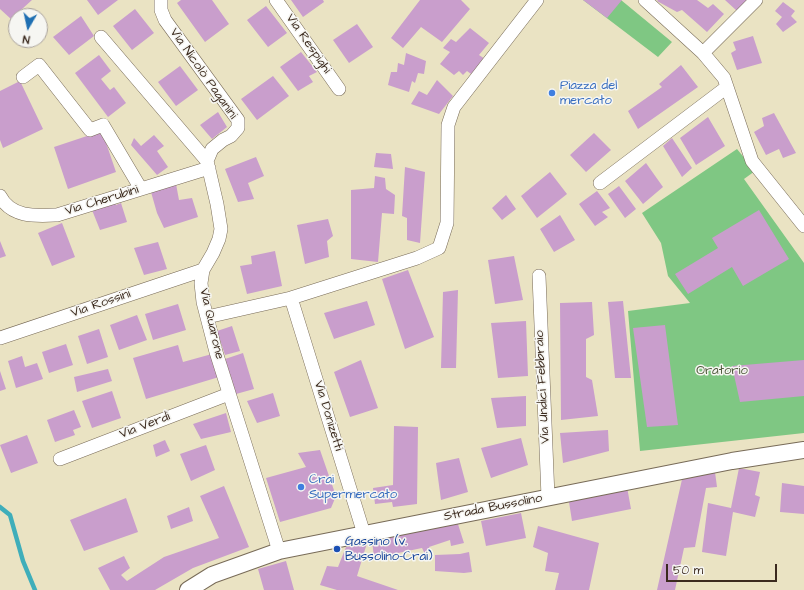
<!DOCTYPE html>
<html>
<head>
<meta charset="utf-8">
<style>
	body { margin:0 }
	#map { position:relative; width:804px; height:590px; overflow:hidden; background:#eae3c3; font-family:"Architects Daughter",sans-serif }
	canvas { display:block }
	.north { position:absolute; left:8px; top:8px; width:40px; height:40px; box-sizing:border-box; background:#f6f6f2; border:1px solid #aba49d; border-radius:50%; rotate:189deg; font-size:11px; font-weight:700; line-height:16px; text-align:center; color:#3b2a1e }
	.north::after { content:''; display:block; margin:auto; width:14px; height:18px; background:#1f6fb2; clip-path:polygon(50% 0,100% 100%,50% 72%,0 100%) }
	.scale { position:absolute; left:666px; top:564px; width:111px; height:18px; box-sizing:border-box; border:2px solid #3b2a1e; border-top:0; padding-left:5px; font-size:12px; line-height:14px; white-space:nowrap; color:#3b2a1e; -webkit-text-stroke:3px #f6f6f2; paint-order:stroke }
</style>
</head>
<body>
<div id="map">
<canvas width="804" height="590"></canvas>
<div class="north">N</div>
<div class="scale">50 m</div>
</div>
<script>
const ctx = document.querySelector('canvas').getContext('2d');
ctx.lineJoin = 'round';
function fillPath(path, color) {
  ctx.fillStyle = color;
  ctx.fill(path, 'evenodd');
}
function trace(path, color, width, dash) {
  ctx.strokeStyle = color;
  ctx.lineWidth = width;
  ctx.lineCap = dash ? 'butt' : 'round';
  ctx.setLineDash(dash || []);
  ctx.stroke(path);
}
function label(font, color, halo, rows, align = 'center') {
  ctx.font = font + ' "Architects Daughter",sans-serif';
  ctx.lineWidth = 3;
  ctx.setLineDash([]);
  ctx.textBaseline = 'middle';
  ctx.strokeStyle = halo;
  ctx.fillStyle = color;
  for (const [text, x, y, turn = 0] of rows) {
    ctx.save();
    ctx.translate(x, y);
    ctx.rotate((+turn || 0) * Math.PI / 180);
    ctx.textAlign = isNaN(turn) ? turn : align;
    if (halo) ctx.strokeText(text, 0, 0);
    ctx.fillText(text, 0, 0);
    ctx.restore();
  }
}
const green = new Path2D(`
	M583,0H621L672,42L658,57Z
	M737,149L755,171L744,179L804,263V433L640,451L628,311L690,303L668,276L661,243L642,213Z`);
const stream = new Path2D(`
	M0,507L10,515L23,561L35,590`);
const building = new Path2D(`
	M0,0H32L11,19L0,9Z
	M87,0H118L98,15Z
	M181,0H212L229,24L205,42L177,3Z
	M291,0H323L324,2L303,17Z
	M420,0H461L470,9L442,42L421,27L403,48L391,38Z
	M583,0H622L607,18Z
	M658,0H697L708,8L713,4L724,14L707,32L682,10L677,12L657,1Z
	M725,0H748L737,11Z
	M783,2L795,11L791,16L797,22L783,32L776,24L782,17L775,11Z
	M266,6L287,33L268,47L247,20Z
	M135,9L154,33L132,50L113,26Z
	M81,16L94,36L69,55L53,37Z
	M357,24L373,47L349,63L333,40Z
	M470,28L489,43L479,55L485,59L471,74L467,71L463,75L459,71L454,75L440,64L450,52L443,48L451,39L456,42Z
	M753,36L762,63L737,70L731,53L736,50L733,42Z
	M301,52L317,72L309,76L313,82L298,91L280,67Z
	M406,53L426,61L424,74L418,73L415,83L412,81L409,92L388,85L391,72H397L398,63L404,65Z
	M99,55L111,71L101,79L110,90L114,87L126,103L108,117L75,73Z
	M681,65L698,87L638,129L628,111L662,87L659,84Z
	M180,66L198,90L176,106L158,82Z
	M273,76L289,96L257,120L241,99Z
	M437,80L453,96L439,114L411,104L419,91L427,95Z
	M20,81L43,129L3,148L0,140V91Z
	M218,112L227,127L212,139L200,125Z
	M774,113L796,153L783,158L779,149L766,155L754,132L764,126L762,118Z
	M708,117L725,146L696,165L680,138Z
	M102,131L116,172L68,189L54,147Z
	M594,133L611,150L586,172L570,155Z
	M154,135L164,146L157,151L168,167L157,175L131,145L134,138L141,146Z
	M672,138L692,168L682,177L663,146Z
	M376,153L391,154L393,169L374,167Z
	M256,157L264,176L248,183L254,199L238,202L225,169Z
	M646,163L663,187L643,204L625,181Z
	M405,167L425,172L420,243L407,240V218L402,216Z
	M550,172L567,194L537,218L521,196Z
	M375,176L385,178L386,189L395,195L394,214L382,213L378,262L351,259V190L374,188Z
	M176,184L179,200L192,198L198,217L164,228L157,213L151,192Z
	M619,186L636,209L625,218L608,194Z
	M597,191L610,208L602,212L608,217L595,226L579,204Z
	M506,195L516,209L502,220L492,208Z
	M113,198L116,205L121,203L127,222L100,230L92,210Z
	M759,210L789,259L743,286L732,267L688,294L675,274L718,248L712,238Z
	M560,215L575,240L554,252L540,229Z
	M328,219L333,236L327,241L329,257L305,264L297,225Z
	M62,223L75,257L52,266L38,233Z
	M0,241L6,256L0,258Z
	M158,242L167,269L144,275L134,248Z
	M275,251L282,286L247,294L240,266L252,264L251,256Z
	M514,256L523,300L495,304L488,260Z
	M408,270L434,337L405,349L382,279Z
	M458,290L456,368H441L443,292Z
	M367,301L375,325L334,339L324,313Z
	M623,301L631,378H615L608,302Z
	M592,302L594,335L586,339V377L592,380L598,416L561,420L560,303Z
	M178,304L186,330L153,340L145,314Z
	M137,315L147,340L119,350L110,325Z
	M526,321L528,376L498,378L491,323Z
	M665,325L678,425L647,427L633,328Z
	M232,326L240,351L225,355L217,331Z
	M99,329L108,357L87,364L78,336Z
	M66,344L73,365L49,373L42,352Z
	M178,345L183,362L212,354L219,377L146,399L133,358Z
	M243,353L254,389L236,394L225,359Z
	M22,356L25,367L37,363L43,379L16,388L8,361Z
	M361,360L378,408L350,417L334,372Z
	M804,360V396L740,402L732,366Z
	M108,369L112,381L77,392L74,377Z
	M0,371L6,389L0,391Z
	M112,391L121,418L92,428L82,401Z
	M273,393L280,416L257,423L247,401Z
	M526,396V426L497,428L491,398Z
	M74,410L81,427L73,430L75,435L55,442L47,420Z
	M226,413L231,432L201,439L193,424Z
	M394,426L418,427L417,504L393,507L392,502L375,504L373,488L393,485Z
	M608,430L609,451L563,463L560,433Z
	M27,435L38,463L11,473L0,445Z
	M521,438L528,465L491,478L481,448Z
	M165,440L170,451L156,457L153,445Z
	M206,445L215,470L191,481L180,454Z
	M320,450L336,496L331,508L280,522L266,478L306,467L298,453Z
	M459,458L468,492L441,500L436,463Z
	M739,468L760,472L755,495L760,497L755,517L733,512L726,556L702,552L708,503L731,508Z
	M715,472L717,487L706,488L695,547L684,548L675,590H657L683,475Z
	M782,483L804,486V514L780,512Z
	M224,486L249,547L193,568L155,590H110L98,568L124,556L130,568L121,575L127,581L164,557L219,538L200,496Z
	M627,487L631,509L572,521L569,502Z
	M126,498L138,532L84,551L70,520Z
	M189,507L193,521L171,529L167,516Z
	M521,513L526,538L486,546L481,521Z
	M457,521L464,543L451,546L450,540L429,547L430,551L425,554L422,548L374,558L372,540Z
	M538,526L599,543L589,590H555L559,573L545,571L548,553L533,547Z
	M367,543L357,576L398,590H337L320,585L327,566L338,567L346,547Z
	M469,552L472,572L464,573L435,571V555L460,554Z
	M286,561L294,590H264L258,569Z`);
const minor = new Path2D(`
	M161,0V10L165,20L238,120V128L231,136L223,140L212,149L207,161
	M276,0L339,89
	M645,0L703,53L724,78L752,161L804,226
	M101,37L207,161L217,204L221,229L219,239L213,253L203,270L201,283L203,302L216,352L279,551
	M703,53L756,0
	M23,77L39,65L90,130L103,125L141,189
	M600,183L727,87
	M0,196C11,218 36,216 57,215L209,168
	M539,276L548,497
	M291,298L364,534
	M207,317L291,298L417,258L439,248L447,223L448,125L454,107L537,0
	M0,338L203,270
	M60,459L229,394`);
const tertiary = new Path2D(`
	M188,590L212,575L279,551L732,461L804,450`);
const markers = [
	[552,93,4,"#3f7fe0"],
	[301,487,4,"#3f7fe0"],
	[337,549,4,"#1a4fb4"]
];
const streetNames = [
	["Via Respighi",308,44,55],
	["Via Nicolò Paganini",203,74,55],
	["Via Cherubini",102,201,-17],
	["Via Rossini",101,304,-19],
	["Via Quarone",211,324,77],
	["Via Undici Febbraio",543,387,-93],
	["Via Donizetti",328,416,73],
	["Via Verdi",145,426,-21],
	["Strada Bussolino",493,508,-11]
];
const shopNames = [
	["Piazza del",560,86],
	["mercato",560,101],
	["Crai",309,480],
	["Supermercato",309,495]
];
const parkNames = [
	["Oratorio",722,371]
];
const transitNames = [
	["Gassino (v.",345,542],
	["Bussolino-Crai)",345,557]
];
fillPath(green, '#7fc783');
trace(stream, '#3faeba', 4.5);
fillPath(building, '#c99ecc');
trace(minor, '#786b58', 14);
trace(tertiary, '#786b58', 18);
trace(minor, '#fff', 13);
trace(tertiary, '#fff', 16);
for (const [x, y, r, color] of markers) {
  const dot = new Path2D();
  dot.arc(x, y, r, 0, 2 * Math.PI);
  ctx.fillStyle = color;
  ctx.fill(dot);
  trace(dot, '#f6f6f2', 1.5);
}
label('13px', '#3b2a1e', '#f6f6f2', streetNames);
label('13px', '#366cbe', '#f6f6f2', shopNames, 'left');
label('13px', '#4f593c', '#f6f6f2', parkNames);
label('13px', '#164399', '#f6f6f2', transitNames, 'left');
</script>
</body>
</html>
